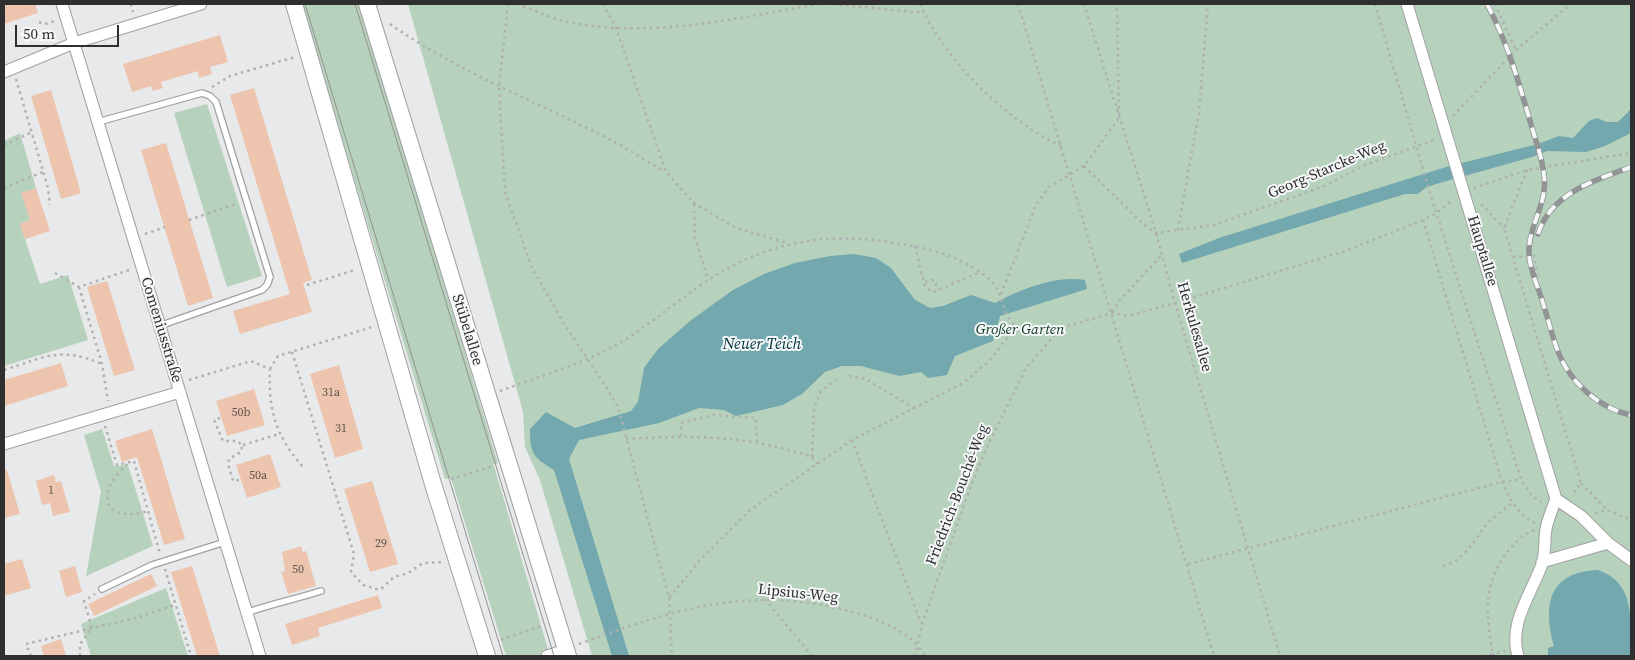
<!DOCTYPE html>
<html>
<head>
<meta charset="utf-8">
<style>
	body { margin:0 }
	#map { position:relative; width:1635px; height:660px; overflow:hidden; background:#e8e9eb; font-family:"Source Serif 4",serif }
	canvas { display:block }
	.frame { position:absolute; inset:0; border:5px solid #2f2f30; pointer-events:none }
	.scale { position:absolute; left:15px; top:25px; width:104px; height:22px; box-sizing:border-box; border:2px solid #2f2f30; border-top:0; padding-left:6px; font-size:15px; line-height:18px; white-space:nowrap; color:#2f2f30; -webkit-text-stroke:4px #f5f7f8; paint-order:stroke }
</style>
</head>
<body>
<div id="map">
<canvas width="1635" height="660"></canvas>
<div class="frame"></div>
<div class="scale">50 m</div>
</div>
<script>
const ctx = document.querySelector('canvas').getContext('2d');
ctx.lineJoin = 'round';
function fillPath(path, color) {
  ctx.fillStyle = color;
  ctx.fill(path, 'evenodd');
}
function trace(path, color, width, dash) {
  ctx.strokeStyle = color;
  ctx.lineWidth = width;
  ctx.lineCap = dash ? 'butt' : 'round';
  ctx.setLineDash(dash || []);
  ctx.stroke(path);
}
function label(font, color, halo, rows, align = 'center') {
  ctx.font = font + ' "Source Serif 4",serif';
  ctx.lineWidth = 4;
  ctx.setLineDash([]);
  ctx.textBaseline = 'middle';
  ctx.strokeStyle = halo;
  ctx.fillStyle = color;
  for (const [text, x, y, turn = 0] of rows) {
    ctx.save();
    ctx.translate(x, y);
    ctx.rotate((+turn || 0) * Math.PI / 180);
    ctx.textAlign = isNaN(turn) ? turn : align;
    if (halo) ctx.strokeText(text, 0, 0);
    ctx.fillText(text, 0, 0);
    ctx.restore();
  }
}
const green = new Path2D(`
	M301,4H360L498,463L493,464L494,466L550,656H506L451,478L445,479Z
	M408,4H1631V656H592L540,480L525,447L523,412Z
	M207,104L262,276L227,287L174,113Z
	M20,133L36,188L30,220L20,224L40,284L68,275L88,340L4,366V141Z
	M102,429L114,466L128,465L153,546L86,576L101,492L84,435Z
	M166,588L188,656H91L81,624Z`);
const water = new Path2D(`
	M1631,109V133L1605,146L1586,152L1547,151L1532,157L1436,184L1425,188L1418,194H1405L1182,263L1179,254L1219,238L1446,167L1538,144L1559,136L1573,138L1589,121L1597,118L1607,122H1618Z
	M854,254L876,258L891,268L915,300L930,308L943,306L971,295L995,303C1021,289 1056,275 1085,280L1087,289L1000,316L993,341L955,356L947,375L928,378L921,372L899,376L861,366H842L825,372L802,394L783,405L736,416L724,410L699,408L659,423L579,440L569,459L629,656H612L554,470C533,457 530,454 530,429L546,412L575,428L631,411L638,402L644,368L658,349L690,321L733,290L764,274L795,263L830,256Z
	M1598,570C1635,583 1631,618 1631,656H1548V648L1554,646C1543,605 1548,572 1598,570Z`);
const building = new Path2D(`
	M4,4H35L38,13L4,24Z
	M220,35L228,62L210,67L212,74L199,78L198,71L161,82L163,88L153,91L151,86L132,92L123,64Z
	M254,88L312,280L303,283L312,312L240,334L233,311L290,294L230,95Z
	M51,90L81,193L61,199L31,96Z
	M166,143L213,298L188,306L141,150Z
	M36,188L50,231L25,239L20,224L30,220L21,193Z
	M107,281L135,370L114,376L87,287Z
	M61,363L68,386L4,406V380Z
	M339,365L363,449L335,458L310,374Z
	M254,389L265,425L227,436L216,401Z
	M152,429L185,539L164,545L137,457L122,462L115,441Z
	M270,454L281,487L247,498L236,465Z
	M4,470H7L20,514L4,518Z
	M54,475L56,482L61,481L70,512L53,516L50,503L42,505L36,481Z
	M372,481L398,564L370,572L344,489Z
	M301,546L303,552L306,551L316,586L288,594L281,572L285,571L282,552Z
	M22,559L31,588L4,596V564Z
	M75,566L82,592L66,597L59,571Z
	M192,566L220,656H197L171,572Z
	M151,574L157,586L94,616L88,604Z
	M378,595L382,608L318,628L320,636L292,645L285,624Z
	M61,639L66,656H44L41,646Z`);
const path = new Path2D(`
	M131,4L133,12
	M508,4L499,87L505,192L532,268L566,327L605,385L618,407L669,598L672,656
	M517,4C532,9 548,17 563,21C648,40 736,18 819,4
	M603,4L616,28L666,172L694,203L736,228L787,243
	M833,4L924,13
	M920,4C945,60 1005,120 1061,146
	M1018,4L1214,656
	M1084,4L1156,233L1175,303L1280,656
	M1375,4L1429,190L1521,479L1531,495L1541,502
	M1495,4L1516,50
	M39,22L45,24L55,21
	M390,24C454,69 525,97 595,132C619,143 641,158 664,171
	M16,79L48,188L50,205
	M212,87L230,76L295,57
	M1453,116L1516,50L1571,4
	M4,145L32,132
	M1084,166L1142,223L1156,233L1214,225L1327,185L1365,165L1437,139
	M1527,170L1504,228L1581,483L1572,495
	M4,188L43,172
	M1474,188L1527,170L1631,153
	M694,204L695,237L708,280
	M1481,204L1504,228
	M189,220L238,203
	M1423,220L1502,482C1510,498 1518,516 1535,523
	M1178,230L1199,112L1208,4
	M145,234L165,227
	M915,246L925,287L933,292L980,272
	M1513,257L1534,256L1538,279
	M55,273L79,287L129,270
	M925,282L934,280L938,290
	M307,285L355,270
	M79,287L102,364L108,401
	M1001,294L1036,205L1049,187L1084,166L1119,118L1117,4
	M1112,312L1119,301L1162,255
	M1016,327L1061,328L1112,313L1128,316L1175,303L1345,251L1423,220L1438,212L1452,200
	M292,352L354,554L351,572L363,585L376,589H381L394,577L408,573L423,563L444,562
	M270,369L278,356L372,327
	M4,370C46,357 59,346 102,364
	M849,376L866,379L915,409
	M189,380L251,361L270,369C268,410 276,437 304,468
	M500,391C540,376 583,364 620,343C651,324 679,299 710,279C771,240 831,231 901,244C933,249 968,259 991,281C1002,292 1001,303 1007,315C1009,319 1013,323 1016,327L988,362L963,383L852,440L750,510L700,560L669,598
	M220,418L214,420L223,441H238L242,446
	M105,426L117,465L134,461L160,554
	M681,436V423L713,415L756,418L757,441
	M626,439C693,435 747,435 812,457L818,464
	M852,440L921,623
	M243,445L279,434
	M812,457L814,408L821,391L836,380
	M127,464C120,472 109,482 108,493C104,519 134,515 149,511
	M451,479L494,466
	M239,480L233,481L228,464L229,459L241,452L242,446
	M1581,483L1607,510
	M1595,513L1607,510L1631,520
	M1188,564L1502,482L1521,479
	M1443,566C1466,560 1473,540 1488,523C1495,516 1504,509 1512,503
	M165,569L191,656
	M765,599L812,656
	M501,640L541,626
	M579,644C677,608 756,583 860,614C883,621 913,634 925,656
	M31,656L26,644L139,617L175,605
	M80,656V644L92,628L84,601L95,594
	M915,656L922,624L970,488L987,447L1026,368L1061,328
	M1483,656L1493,654C1486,613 1482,586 1508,551C1515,543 1524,533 1535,530
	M1494,656L1493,654L1505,651`);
const lane = new Path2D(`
	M98,122L202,93L210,96L216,102L270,277L267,285L262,290L159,326
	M102,589L152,565L225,542
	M246,613C271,604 296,599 321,591`);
const street = new Path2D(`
	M62,4L260,656
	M1407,4L1556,499L1581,516L1608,543L1631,560
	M4,72L74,43L201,4
	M4,444L180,392
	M1542,562L1608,543
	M547,656L566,650
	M1518,656C1508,623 1532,593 1542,564C1546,553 1544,540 1546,529C1548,519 1552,509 1556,499`);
const secondary = new Path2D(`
	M294,4L433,484L487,656
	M367,4L568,656`);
const tram = new Path2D(`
	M305,4L503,656
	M355,4L554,656`);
const rail = new Path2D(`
	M1487,4C1507,42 1518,79 1530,121C1535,138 1542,157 1544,175C1548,202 1530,223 1529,249C1528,265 1537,284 1542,300C1548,318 1552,337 1559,354C1571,383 1600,409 1631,415
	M1538,234C1551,193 1595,180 1631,167`);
const numberNames = [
	["31a",331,393],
	["50b",241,413],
	["31",341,429],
	["50a",258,476],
	["1",51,491],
	["29",381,544],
	["50",298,570]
];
const streetNames = [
	["Georg-Starcke-Weg",1327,170,-23],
	["Hauptallee",1482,251,73],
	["Herkulesallee",1194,327,74],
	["Comeniusstraße",161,330,73],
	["Stübelallee",467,330,73],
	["Friedrich-Bouché-Weg",958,495,-69],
	["Lipsius-Weg",798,594,6]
];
const parkNames = [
	["Großer Garten",1020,330]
];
const waterNames = [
	["Neuer Teich",762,345]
];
fillPath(green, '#b6d1bc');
fillPath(water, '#73a8af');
fillPath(building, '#edc4ad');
trace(lane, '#a0a1a3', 8);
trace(street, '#a0a1a3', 13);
trace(secondary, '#a0a1a3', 18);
trace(path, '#afb0b2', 2.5, [2.5, 4]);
trace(lane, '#fff', 5.5);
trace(street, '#fff', 11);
trace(secondary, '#fff', 16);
trace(tram, '#929394', 1);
trace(rail, '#929394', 5.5);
trace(rail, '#f5f7f8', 4, [11]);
label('12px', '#5e544f', null, numberNames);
label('15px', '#2f2f30', '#f5f7f8', streetNames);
label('italic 15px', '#0d3b1f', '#f5f7f8', parkNames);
label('italic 16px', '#00373c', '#f5f7f8', waterNames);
</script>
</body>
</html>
